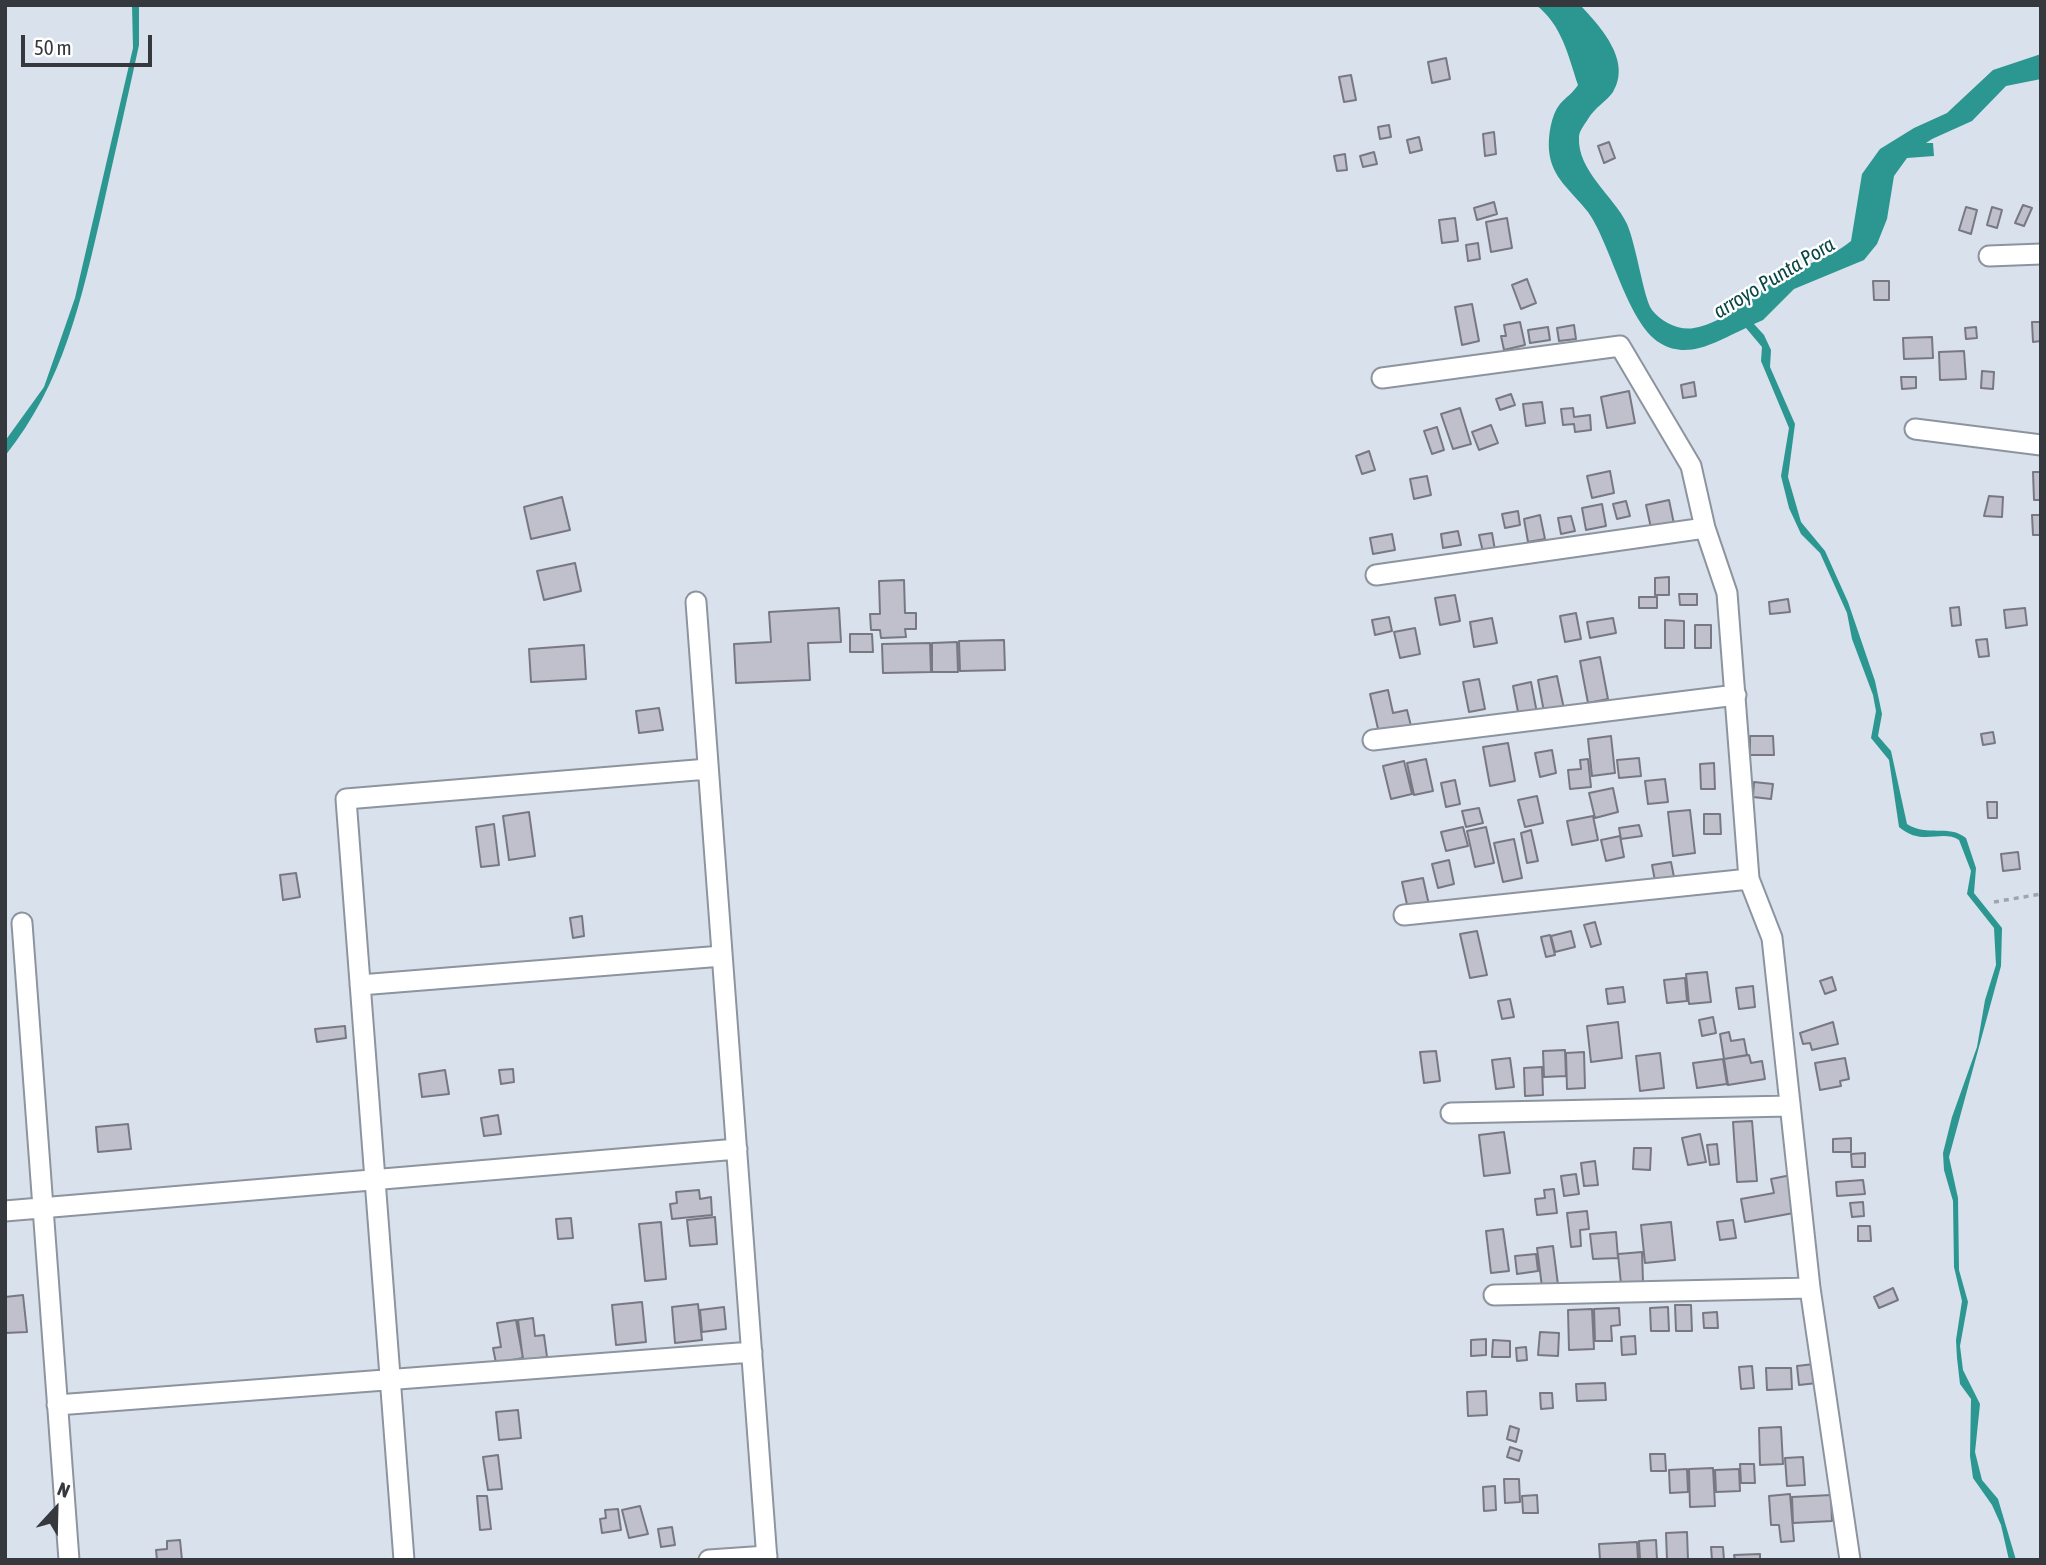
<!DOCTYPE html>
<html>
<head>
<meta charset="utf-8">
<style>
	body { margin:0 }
	#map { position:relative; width:2046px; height:1565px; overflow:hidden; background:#d8e1ec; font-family:"Asap Condensed",sans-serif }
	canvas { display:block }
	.frame { position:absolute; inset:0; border:7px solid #35393d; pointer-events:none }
	.north { position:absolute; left:21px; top:1474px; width:70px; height:70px; -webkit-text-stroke:5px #fff; paint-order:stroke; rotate:22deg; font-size:19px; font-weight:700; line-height:28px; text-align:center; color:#35393d }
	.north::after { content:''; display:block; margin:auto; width:24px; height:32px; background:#35393d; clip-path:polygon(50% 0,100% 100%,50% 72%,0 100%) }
	.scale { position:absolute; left:21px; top:35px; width:131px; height:32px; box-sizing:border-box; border:4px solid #35393d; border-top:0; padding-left:9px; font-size:21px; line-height:24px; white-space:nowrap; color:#35393d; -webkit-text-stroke:5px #fff; paint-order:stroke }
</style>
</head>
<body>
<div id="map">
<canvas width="2046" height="1565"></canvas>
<div class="frame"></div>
<div class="north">N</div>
<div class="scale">50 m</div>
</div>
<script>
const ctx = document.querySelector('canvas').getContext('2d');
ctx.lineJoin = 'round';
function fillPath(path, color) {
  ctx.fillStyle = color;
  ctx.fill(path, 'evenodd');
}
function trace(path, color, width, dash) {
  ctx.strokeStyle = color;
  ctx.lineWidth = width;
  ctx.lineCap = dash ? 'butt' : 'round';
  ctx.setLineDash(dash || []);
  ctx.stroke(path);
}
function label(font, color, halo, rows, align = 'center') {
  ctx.font = font + ' "Asap Condensed",sans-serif';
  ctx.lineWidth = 5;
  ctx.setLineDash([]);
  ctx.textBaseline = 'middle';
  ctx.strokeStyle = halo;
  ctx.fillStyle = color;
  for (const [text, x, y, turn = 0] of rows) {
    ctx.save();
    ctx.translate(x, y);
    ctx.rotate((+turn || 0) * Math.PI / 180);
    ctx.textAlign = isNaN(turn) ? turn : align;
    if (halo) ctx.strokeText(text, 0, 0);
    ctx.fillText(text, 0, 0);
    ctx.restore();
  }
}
const water = new Path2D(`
	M132,5H139V45C127,101 114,156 102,211C81,301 64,382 5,456V441L44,387L75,298L133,48Z
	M1536,5H1580C1601,27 1632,61 1613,92C1606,102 1595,107 1588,119C1585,124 1579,131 1579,137C1577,171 1614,196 1627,224C1636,244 1644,300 1652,310C1661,322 1680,331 1694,328C1726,323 1752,293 1780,278C1804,264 1829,259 1851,241L1862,174L1880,149L1914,128L1947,113L1993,70L2041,54V79L2006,86L1972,121L1932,139L1926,143H1933L1934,156L1907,158L1894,176L1887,219L1877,244L1864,260L1794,289L1763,320L1754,324L1764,335L1771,350L1770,367L1795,424L1788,477L1801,522L1825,551L1848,602L1875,681L1882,714L1878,736L1891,751L1907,824C1927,837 1949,824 1966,838L1976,868L1974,893L2002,928L2001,966L1949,1157L1958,1198L1959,1270L1968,1302L1960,1346L1963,1370L1980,1404L1975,1452L1982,1480L1998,1499L2016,1560H2009L2001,1525L1992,1505L1973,1478L1970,1456L1971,1399L1960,1384L1957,1358L1956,1340L1962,1301L1954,1267L1953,1201L1944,1170L1943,1153L1952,1117L1977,1047L1985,1000L1996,965L1994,928L1967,894L1971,871L1959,840C1942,829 1922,847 1899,827L1889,760L1871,738L1876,711L1873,695L1852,639L1847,613L1820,553L1801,534L1789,508L1781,476L1789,428L1761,361L1762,347L1746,328C1719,340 1689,361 1660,343C1627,323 1611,244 1588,212C1572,191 1551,178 1549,150C1548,136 1551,115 1560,104C1566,97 1573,93 1578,85C1568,55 1562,25 1536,5Z`);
const building = new Path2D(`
	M1446,58L1450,79L1432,83L1428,62Z
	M1351,75L1356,100L1344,102L1339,77Z
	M1389,125L1391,137L1380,139L1378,127Z
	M1494,132L1496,154L1485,156L1483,134Z
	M1419,137L1422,150L1410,153L1407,140Z
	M1609,142L1615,158L1604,163L1598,146Z
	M1374,152L1377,164L1363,167L1360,156Z
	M1345,154L1347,170L1337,171L1334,156Z
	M1494,202L1497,214L1477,220L1474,208Z
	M2023,205L2032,208L2024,226L2015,223Z
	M1966,207L1977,210L1971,234L1959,230Z
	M1992,207L2002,210L1997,228L1987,225Z
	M1455,218L1458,241L1442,243L1439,220Z
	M1507,218L1512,248L1491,252L1486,222Z
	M1478,243L1480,259L1468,261L1466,245Z
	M1527,279L1536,303L1521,309L1512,285Z
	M1873,281H1889V300H1874Z
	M1472,304L1479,341L1462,345L1455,307Z
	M1520,322L1525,345L1504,350L1501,336H1506L1504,325Z
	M2032,322H2041V341L2033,342Z
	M1574,325L1576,339L1559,341L1557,328Z
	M1548,327L1550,340L1530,343L1528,330Z
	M1976,327L1977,338L1966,339L1965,328Z
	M1932,337L1933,358L1904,359L1903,338Z
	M1964,351L1966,379L1940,380L1939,352Z
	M1982,371L1994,372L1993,389L1981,388Z
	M1901,377H1916V388L1902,389Z
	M1694,382L1696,396L1683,398L1681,385Z
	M1629,391L1635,423L1607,428L1601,397Z
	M1511,394L1515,405L1500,410L1496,399Z
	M1542,402L1545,423L1526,426L1523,404Z
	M1460,408L1471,444L1453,449L1441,414Z
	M1573,408L1574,417L1590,415L1591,430L1575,432L1574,424L1563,425L1561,409Z
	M1491,425L1498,443L1479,450L1472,432Z
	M1437,427L1444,450L1432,454L1424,431Z
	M1369,451L1375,470L1362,474L1356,456Z
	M1610,471L1614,493L1592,498L1587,476Z
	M2033,472H2041V500H2034Z
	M1427,476L1431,495L1414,499L1410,479Z
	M1989,496L2003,497L2002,517L1984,516Z
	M562,497L570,530L531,539L524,507Z
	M1669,500L1674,524L1651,528L1646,505Z
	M1626,501L1630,516L1617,519L1613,504Z
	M1602,504L1606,526L1586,530L1582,508Z
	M1518,511L1520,525L1505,528L1502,514Z
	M1540,515L1545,539L1528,542L1524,519Z
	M2032,515H2041V535H2033Z
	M1571,516L1575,531L1561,534L1558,518Z
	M1458,531L1461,545L1443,548L1441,534Z
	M1492,533L1495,550L1483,552L1479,535Z
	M1392,534L1395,550L1373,554L1370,538Z
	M575,563L581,591L544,600L537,571Z
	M1669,577V595H1655V578Z
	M904,580L905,613H916V629H905L906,637L881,638L880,630H871L870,614H880L879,581Z
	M1679,594H1697V605H1680Z
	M1455,595L1460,621L1440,625L1435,598Z
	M1639,597H1657V608H1639Z
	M1788,599L1790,612L1770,614L1769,602Z
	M1959,607L1961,625L1952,626L1950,608Z
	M839,608L841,642L808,643L810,680L736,683L734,644L771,642L769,612Z
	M2025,608L2027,625L2006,628L2004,610Z
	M1576,613L1581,639L1565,642L1560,616Z
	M1389,617L1392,631L1375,635L1372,620Z
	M1492,618L1497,643L1474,647L1470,622Z
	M1613,618L1616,633L1590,638L1587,622Z
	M1665,620L1684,621V648H1665Z
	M1695,625H1711V648H1695Z
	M1415,628L1420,654L1400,658L1394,632Z
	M850,634H872L873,652H850Z
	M1987,639L1989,656L1979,657L1976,640Z
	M1004,640L1005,670L960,671L959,641Z
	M957,642L958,672H932V643Z
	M930,643L931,672L883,673L882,644Z
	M584,645L586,679L531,682L529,649Z
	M1600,657L1608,699L1588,703L1580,661Z
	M1557,676L1564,709L1544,712L1538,680Z
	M1479,679L1485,709L1469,712L1463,682Z
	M1531,682L1537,713L1519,717L1513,686Z
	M1388,690L1393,713L1407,710L1411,726L1379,733L1370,694Z
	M659,708L663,730L639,733L636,711Z
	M1993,732L1995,743L1983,745L1981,734Z
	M1611,736L1615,773L1592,776L1588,739Z
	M1750,736H1773L1774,755H1750Z
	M1508,743L1515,781L1490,786L1483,747Z
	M1552,750L1556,773L1540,777L1535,753Z
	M1639,758L1641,776L1619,778L1617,760Z
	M1426,759L1433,791L1414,795L1407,763Z
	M1588,759L1591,787L1570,789L1568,770L1581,769L1580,760Z
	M1404,761L1412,794L1391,799L1383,766Z
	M1714,763L1715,789H1701L1700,764Z
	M1665,779L1668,802L1648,804L1645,781Z
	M1455,780L1460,804L1446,807L1441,783Z
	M1754,782L1773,784L1771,799L1753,797Z
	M1613,788L1618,812L1595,818L1589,793Z
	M1537,796L1543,823L1525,827L1518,800Z
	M1987,802H1997V818H1988Z
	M1479,808L1483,823L1466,827L1462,811Z
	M1690,810L1695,853L1673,856L1668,812Z
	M529,812L535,856L509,860L503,816Z
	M1704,814H1720L1721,834H1704Z
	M1593,816L1598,840L1572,845L1567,821Z
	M494,824L499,865L481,867L476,827Z
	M1639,825L1642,836L1621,839L1619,828Z
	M1463,827L1468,846L1446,851L1441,832Z
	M1486,827L1494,863L1475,867L1467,831Z
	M1531,830L1538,861L1527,863L1521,833Z
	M1620,836L1624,857L1606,861L1601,840Z
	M1514,839L1522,878L1503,882L1494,843Z
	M2018,852L2020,869L2003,871L2001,854Z
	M1449,860L1454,884L1438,888L1432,864Z
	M1671,862L1675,882L1656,886L1652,865Z
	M296,873L300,897L283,900L280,875Z
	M1423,878L1429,905L1408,909L1402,882Z
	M582,916L584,936L573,938L570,918Z
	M1595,922L1601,944L1591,947L1584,925Z
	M1477,931L1487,975L1470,978L1460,934Z
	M1571,931L1575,947L1555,952L1551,936Z
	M1550,935L1555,955L1546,957L1541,937Z
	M1707,972L1711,1002L1689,1004L1686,974Z
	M1832,977L1836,990L1825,994L1820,981Z
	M1685,978L1687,1001L1667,1003L1664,980Z
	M1753,986L1755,1007L1739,1009L1736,988Z
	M1623,987L1625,1002L1608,1004L1606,989Z
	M1510,999L1514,1017L1502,1019L1498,1001Z
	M1713,1017L1716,1033L1702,1036L1699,1020Z
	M1618,1022L1622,1058L1591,1062L1587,1026Z
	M1833,1022L1838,1044L1812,1050L1810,1043L1803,1044L1800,1033Z
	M345,1026L346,1038L317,1042L315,1029Z
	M1729,1032L1731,1041L1744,1039L1747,1055L1724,1059L1720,1034Z
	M1565,1050L1566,1076L1544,1077L1543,1051Z
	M1436,1051L1440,1081L1424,1083L1420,1052Z
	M1584,1052L1585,1088L1567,1089L1566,1053Z
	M1660,1053L1664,1088L1640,1091L1636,1056Z
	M1749,1055L1751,1063L1762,1061L1765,1079L1728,1085L1724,1059Z
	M1510,1058L1514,1087L1496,1089L1492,1060Z
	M1845,1058L1849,1079L1840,1081L1841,1086L1820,1090L1815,1063Z
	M1723,1059L1727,1084L1697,1088L1693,1063Z
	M1542,1067L1543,1095L1525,1096L1524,1068Z
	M513,1069L514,1082L501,1084L499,1070Z
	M445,1070L449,1094L422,1097L419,1074Z
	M498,1115L501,1134L484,1136L481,1118Z
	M1752,1121L1757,1181L1737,1182L1733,1122Z
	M128,1124L131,1149L98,1152L96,1127Z
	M1504,1132L1510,1173L1484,1176L1479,1135Z
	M1700,1134L1706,1162L1688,1165L1682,1138Z
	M1851,1138V1152H1833V1139Z
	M1717,1144L1719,1164L1710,1165L1707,1145Z
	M1634,1148H1651L1650,1170L1633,1169Z
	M1865,1153V1167H1852L1851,1154Z
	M1595,1161L1598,1185L1584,1186L1581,1163Z
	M1576,1174L1579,1194L1564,1196L1561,1176Z
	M1791,1175L1799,1212L1745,1222L1741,1199L1774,1193L1771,1179Z
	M1863,1180L1865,1194L1837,1196L1836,1182Z
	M1554,1189L1557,1213L1537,1215L1535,1199L1545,1198L1544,1190Z
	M699,1190L700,1199L711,1197L712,1215L672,1219L670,1204L677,1203L676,1192Z
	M1863,1202L1864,1216L1852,1217L1850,1203Z
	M1587,1211L1589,1229L1580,1230L1581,1246L1571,1247L1567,1213Z
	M715,1217L717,1244L690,1246L687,1220Z
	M571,1218L573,1238L558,1239L556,1219Z
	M1733,1220L1736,1238L1720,1240L1717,1222Z
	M661,1222L666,1279L645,1281L639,1224Z
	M1671,1222L1675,1260L1645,1263L1641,1225Z
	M1858,1226H1870L1871,1241H1858Z
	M1503,1229L1509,1271L1491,1273L1486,1231Z
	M1616,1232L1618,1258L1593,1259L1590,1234Z
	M1553,1246L1558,1285L1542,1287L1537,1248Z
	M1642,1252L1643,1282L1621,1284L1618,1254Z
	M1536,1254L1538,1271L1517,1274L1515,1256Z
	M1893,1288L1898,1300L1879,1308L1874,1297Z
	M23,1295L27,1332L5,1333V1297Z
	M642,1302L646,1342L616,1345L612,1305Z
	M698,1304L702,1340L675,1343L672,1307Z
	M1675,1305H1691L1692,1331H1676Z
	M724,1307L726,1329L702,1332L700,1310Z
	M1668,1307L1669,1331H1651L1650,1308Z
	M1619,1308L1620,1325L1611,1326L1612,1341H1595L1594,1309Z
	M1592,1309L1594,1349L1569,1350L1568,1310Z
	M1717,1312L1718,1328H1704L1703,1313Z
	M533,1318L535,1336L544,1335L547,1357L523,1360L518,1320Z
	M516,1320L523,1358L496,1363L493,1348L501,1347L497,1323Z
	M1540,1332L1559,1333L1558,1356L1538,1355Z
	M1635,1336L1636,1354L1622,1355L1621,1337Z
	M1486,1339V1355L1471,1356V1340Z
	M1493,1340L1510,1341V1357H1492Z
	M1526,1347L1527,1360L1517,1361L1516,1348Z
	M1814,1364L1817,1383L1799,1385L1797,1366Z
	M1752,1366L1754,1388L1741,1389L1739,1367Z
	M1766,1368H1791L1792,1389L1767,1390Z
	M1605,1383L1606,1400L1577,1401L1576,1384Z
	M1486,1391L1487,1415L1468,1416L1467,1392Z
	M1540,1393H1552L1553,1408L1541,1409Z
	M518,1410L521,1438L499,1440L496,1412Z
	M1510,1426L1519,1429L1516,1442L1507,1439Z
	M1781,1427L1783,1464L1760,1465L1759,1428Z
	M1510,1447L1522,1451L1519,1461L1507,1457Z
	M1650,1454H1665L1666,1471H1651Z
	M498,1455L502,1489L488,1490L483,1457Z
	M1803,1457L1805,1485L1787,1486L1785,1458Z
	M1740,1464H1754L1755,1483H1741Z
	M1713,1468L1715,1506L1690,1507L1689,1469Z
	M1687,1469L1688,1492L1670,1493L1669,1470Z
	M1739,1469L1740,1491L1716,1492L1715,1470Z
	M1504,1479H1519L1520,1502L1505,1503Z
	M1495,1486L1496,1510L1484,1511L1483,1487Z
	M1790,1494L1794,1541L1781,1542L1779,1525H1771L1769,1496Z
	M1537,1495L1538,1513H1523L1522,1496Z
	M1831,1495L1832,1521L1793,1523L1792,1497Z
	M477,1496H487L491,1529L480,1530Z
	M640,1506L648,1534L629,1538L622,1510Z
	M618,1509L621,1530L602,1533L600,1519L606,1518L605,1510Z
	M672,1527L675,1545L661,1547L658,1529Z
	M1687,1532L1688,1560H1667L1666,1533Z
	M180,1540L182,1560H157L156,1550L167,1549V1541Z
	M1656,1540L1657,1560H1640L1639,1541Z
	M1637,1542L1638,1560H1600L1599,1544Z
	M1711,1547H1723L1724,1560H1712Z
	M1760,1554V1560H1735L1734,1555Z`);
const path = new Path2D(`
	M1994,902L2041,894`);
const minor = new Path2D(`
	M1989,256L2041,254
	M1382,378L1620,346L1691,466L1705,528L1727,593L1749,879L1772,938L1810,1288L1850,1560
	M1915,429L2041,445
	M1376,575L1705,528
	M696,602L767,1560
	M1373,740L1736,695
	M1404,915L1749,879
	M22,923L69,1560
	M360,985L722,956
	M1451,1113L1790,1106
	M5,1211L737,1149
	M1494,1295L1810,1288
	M57,1405L752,1352
	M404,1560L346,799L708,769
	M709,1560L767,1556`);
const waterNames = [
	["arroyo Punta Pora",1774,278,-31]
];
fillPath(water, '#2c9691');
fillPath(building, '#c0c0cd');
trace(building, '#787883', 2);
trace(minor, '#8c949f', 23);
trace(path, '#9ea5ae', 3.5, [5, 5]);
trace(minor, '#fff', 19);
label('italic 21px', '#084744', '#fff', waterNames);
</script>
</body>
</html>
